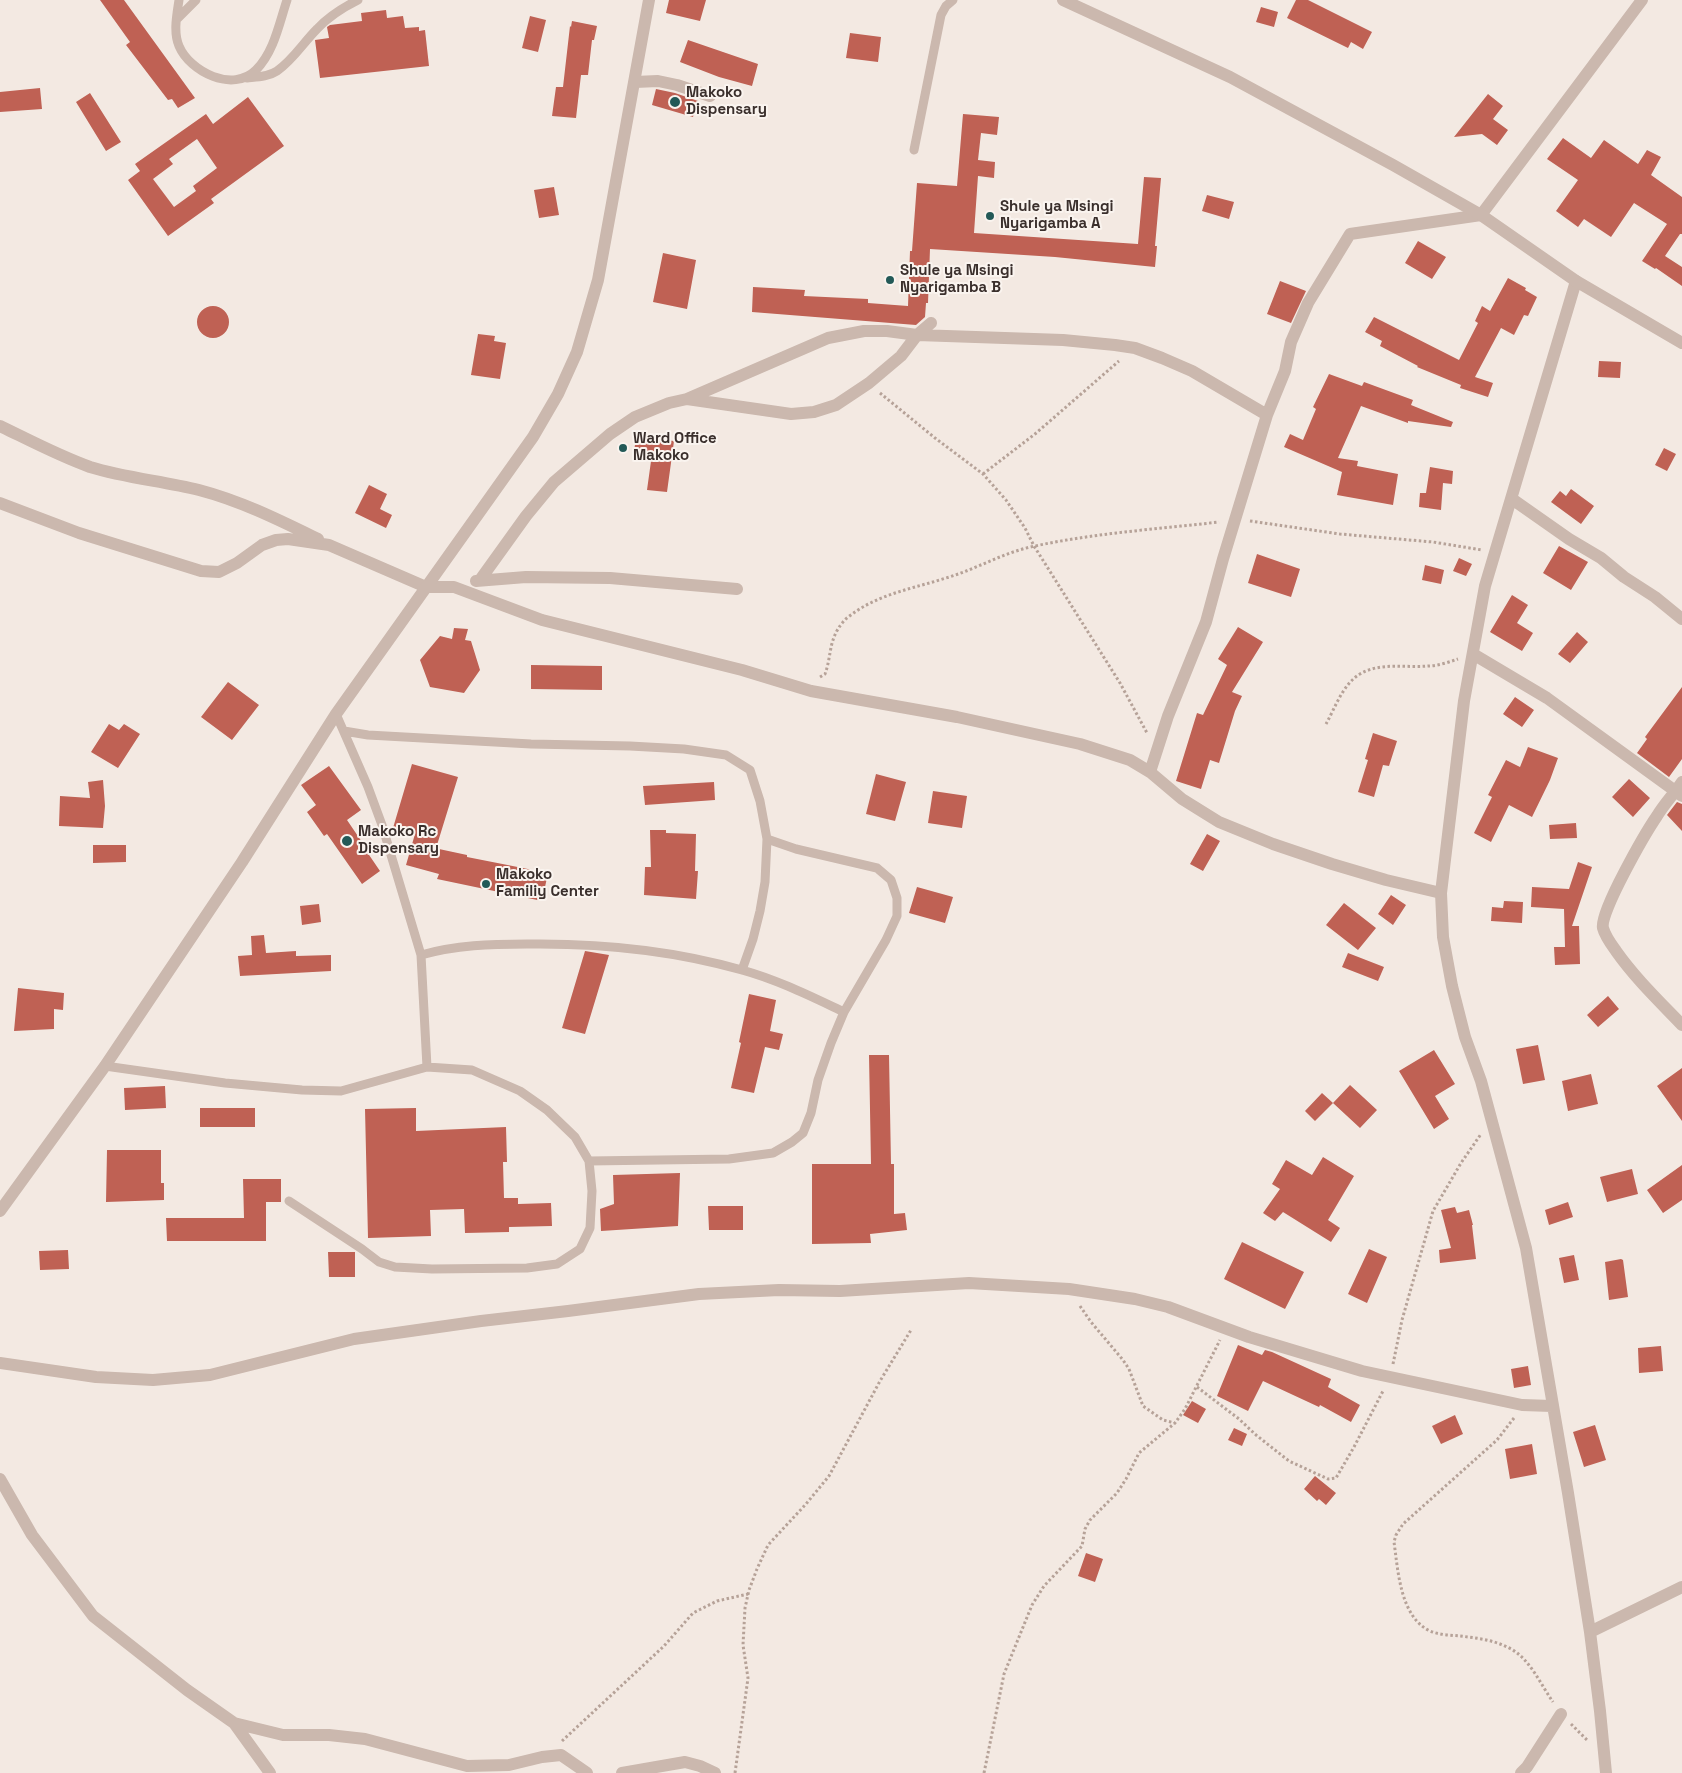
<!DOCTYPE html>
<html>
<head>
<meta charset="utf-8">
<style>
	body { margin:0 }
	canvas { display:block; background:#f3e9e2 }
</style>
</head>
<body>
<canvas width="1682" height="1773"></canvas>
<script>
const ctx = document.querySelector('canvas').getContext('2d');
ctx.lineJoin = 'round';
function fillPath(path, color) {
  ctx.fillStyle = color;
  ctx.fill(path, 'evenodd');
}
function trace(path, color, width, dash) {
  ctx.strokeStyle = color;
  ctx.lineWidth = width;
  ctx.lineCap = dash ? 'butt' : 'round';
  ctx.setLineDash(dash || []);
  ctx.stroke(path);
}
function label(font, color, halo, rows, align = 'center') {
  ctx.font = font + ' "Space Grotesk",sans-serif';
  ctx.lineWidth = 4;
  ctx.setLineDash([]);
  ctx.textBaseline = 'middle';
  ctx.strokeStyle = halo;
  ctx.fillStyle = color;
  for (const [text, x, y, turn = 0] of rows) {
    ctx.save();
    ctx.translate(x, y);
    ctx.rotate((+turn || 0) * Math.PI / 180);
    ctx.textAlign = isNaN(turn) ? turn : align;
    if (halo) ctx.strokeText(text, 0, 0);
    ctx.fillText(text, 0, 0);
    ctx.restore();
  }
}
const building = new Path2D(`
	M100,0H124L195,98L178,108L172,99L168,100L126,45L130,42Z
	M669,0H706L700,21L666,13Z
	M1296,0H1308L1372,32L1363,49L1351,42L1348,48L1287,18Z
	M1261,7L1278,12L1274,27L1256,22Z
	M386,10L387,18L403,16L405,28L419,27V31L425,30L429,66L320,78L315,40L329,38L327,27L330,25L362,21L361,13Z
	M530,16L546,20L538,52L522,48Z
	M572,21L597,26L594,40H592L588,75H581L576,118L552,116L556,87H563L570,26L571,27Z
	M850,33L881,37L878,62L846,58Z
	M688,40L758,64L752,86L719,77L680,62Z
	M40,88L42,109L0,112V92Z
	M656,89L675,93L698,101L693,117L652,105Z
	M90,93L121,142L106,151L76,102Z
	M1488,94L1503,106L1493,119L1508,130L1497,145L1482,134L1454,137Z
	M248,97L284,146L211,199L214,203L168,236L128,180L140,171L135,164L206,114L213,124ZM197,139L217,168L193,186L196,191L174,207L153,179L173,164L169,159Z
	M963,114L999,117L997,135L981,133L978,160L995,162L994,178L978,176L974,233L1138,244L1144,177L1161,178L1155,246H1157L1155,267L1055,257L930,249L928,303H926L925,317L916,325L752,312L753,287L805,290L804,296L868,299V303L908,306L910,251H912L917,183L957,186Z
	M1563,138L1591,158L1604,140L1638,164L1647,150L1661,157L1651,175L1682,197V234H1680L1665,256L1682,267V286L1656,268L1655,269L1642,261L1667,224L1634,203L1611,237L1584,219L1578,227L1556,211L1578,180L1547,159Z
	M554,187L559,215L539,218L534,190Z
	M1207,195L1234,202L1229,219L1202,211Z
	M1418,241L1446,257L1432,279L1405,263Z
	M663,253L696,260L687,309L653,302Z
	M1508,278L1526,288L1525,290L1537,297L1528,316L1524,315L1514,335L1501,328L1475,377L1493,383L1488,397L1460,388L1461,385L1417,367L1418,366L1380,346L1382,341L1365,332L1374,317L1459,360L1478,323L1475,321L1482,306L1490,311Z
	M1280,281L1306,291L1291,323L1267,314Z
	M197 322a16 16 0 1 1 32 0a16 16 0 1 1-32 0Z
	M478,334L495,336L494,341L506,343L500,379L471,375Z
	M1599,361L1621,362L1620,378L1598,377Z
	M1329,374L1362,386L1364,382L1413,400L1411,405L1453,422L1451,427L1408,421V423L1361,406L1338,458L1358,461L1357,466L1398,474L1393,505L1337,495L1342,472L1284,447L1290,434L1303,440L1316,409L1313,407Z
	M636,437L674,441L667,492L647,490L652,454L634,452Z
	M1664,448L1676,454L1667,471L1655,465Z
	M1430,467L1453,471L1452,484L1443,483L1441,510L1419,507L1420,493H1426Z
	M369,485L387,494L380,509L392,515L386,528L355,513Z
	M1571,489L1594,506L1581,524L1551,502L1560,491L1566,496Z
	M1559,546L1588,562L1571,590L1543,573Z
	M1257,554L1300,569L1291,597L1248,583Z
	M1459,558L1472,564L1466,576L1453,571Z
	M1425,565L1444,570L1441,584L1422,580Z
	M1512,595L1528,605L1517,623L1533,633L1522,651L1490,632Z
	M1238,627L1263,642L1232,692L1242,696L1235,711L1219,763L1210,760L1201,789L1176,781L1197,713L1203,715L1227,665L1218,659Z
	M454,628L468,629L465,640L471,641L480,670L464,693L430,687L420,660L440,636L452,639Z
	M1577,632L1588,642L1570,663L1558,654Z
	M531,665L602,666V690L531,689Z
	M228,682L259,705L232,740L201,717Z
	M1682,687V759L1669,777L1637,753L1647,739L1645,737Z
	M1515,697L1534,710L1522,727L1503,714Z
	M109,724L119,730L124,724L140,734L118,768L91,752Z
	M1373,733L1397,741L1389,766L1383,765L1374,797L1358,792L1368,760L1365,759Z
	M1528,747L1558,758L1550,780L1532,817L1509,805L1491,842L1474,833L1492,797L1488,795L1506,760L1520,767Z
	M412,764L458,777L437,845L440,846L439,849L467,855V857L548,873L542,901L437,879L439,874L406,865L415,834L393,828Z
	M329,766L361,810L347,820L366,848L365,849L380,871L362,884L327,834L324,836L307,812L316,805L301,785Z
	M876,774L906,782L895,821L866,814Z
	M1629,779L1650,798L1633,817L1612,797Z
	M103,780L105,806L103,828L59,826L60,796L90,798L88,782Z
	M714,782L715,800L645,805L643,786Z
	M933,791L967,796L962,828L928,823Z
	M1677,802L1682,804V831L1667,815Z
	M1576,823L1577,838L1550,839L1549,825Z
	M650,830H666V833L696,834L695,871H698L696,899L644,895L645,867H651Z
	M1207,834L1220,841L1203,871L1190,864Z
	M93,845H126V862L93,863Z
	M1578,862L1592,867L1572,926H1579L1580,964L1555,965L1554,947H1565L1564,909L1531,907L1532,887L1569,889Z
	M917,887L953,897L945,923L909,913Z
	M1391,895L1406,905L1393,925L1378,914Z
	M1504,901L1523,902L1522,923L1491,921L1492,907L1503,908Z
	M1344,903L1376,928L1358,950L1326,925Z
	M319,904L321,922L302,925L300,906Z
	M264,935L266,953L296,951V956L331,955V971L240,976L238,956L252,955L251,936Z
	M585,951L609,955L585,1034L562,1028Z
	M1348,953L1384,967L1378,981L1342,967Z
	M18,988L64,993L63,1010L54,1009V1029L14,1031Z
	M749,994L776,1000L770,1031L783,1034L779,1050L765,1047L754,1093L731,1088L741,1043L739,1042Z
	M1608,996L1619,1009L1598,1027L1587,1015Z
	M1538,1045L1545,1080L1523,1084L1516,1049Z
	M1434,1050L1455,1084L1435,1096L1449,1119L1434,1129L1399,1071Z
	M869,1055H889L891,1164H894V1214L905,1213L907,1230L870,1234L871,1243L812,1244V1164H871Z
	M1682,1068V1121L1657,1086Z
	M1591,1074L1598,1104L1568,1111L1562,1081Z
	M1350,1085L1377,1110L1360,1128L1333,1103Z
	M165,1086L166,1108L125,1110L124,1088Z
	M1322,1093L1333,1103L1315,1121L1305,1111Z
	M200,1108H255V1127H200Z
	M416,1108V1131L506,1127L507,1162H503L504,1198H518V1204L551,1203L552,1226L509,1227V1232L465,1233L464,1209L430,1210L431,1236L368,1238L365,1109Z
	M107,1150H161V1183H164V1200L106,1202Z
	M1323,1157L1354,1176L1328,1220L1340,1228L1331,1242L1283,1212L1275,1221L1263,1213L1280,1189L1272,1184L1286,1160L1312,1175Z
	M1682,1165V1200L1663,1213L1647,1190Z
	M1632,1169L1638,1194L1607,1202L1600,1177Z
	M680,1173L678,1226L601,1231L600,1209L614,1204L613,1175Z
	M243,1179H281V1202H266V1241H167L166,1218H244Z
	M1568,1202L1573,1217L1549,1225L1545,1210Z
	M708,1206H743V1230H709Z
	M1455,1207L1457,1213L1469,1210L1473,1225H1472L1476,1259L1440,1263L1439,1250L1451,1248L1441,1210Z
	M1242,1242L1304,1272L1285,1309L1224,1279Z
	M1369,1249L1387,1257L1367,1303L1348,1294Z
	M68,1250L69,1269L40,1270L39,1251Z
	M328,1252H355V1277H329Z
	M1574,1255L1579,1280L1564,1283L1559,1258Z
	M1621,1259L1623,1260L1628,1297L1609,1300L1605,1262Z
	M1238,1345L1262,1355L1265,1350L1272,1352L1331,1379L1328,1387L1360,1405L1351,1422L1320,1405L1319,1407L1263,1381L1248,1411L1217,1396Z
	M1661,1346L1663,1371L1639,1373L1638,1348Z
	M1528,1366L1531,1385L1514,1388L1511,1369Z
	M1192,1401L1206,1409L1198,1423L1183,1415Z
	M1455,1415L1463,1434L1441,1444L1432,1426Z
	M1595,1425L1606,1460L1584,1467L1573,1432Z
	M1234,1428L1247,1434L1242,1446L1228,1440Z
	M1532,1444L1537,1474L1510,1479L1505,1449Z
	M1315,1476L1336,1493L1326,1505L1319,1499L1317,1501L1304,1489Z
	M1086,1553L1103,1559L1095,1582L1078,1576Z`);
const path = new Path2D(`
	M880,393L935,438L983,474L1006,500L1025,528L1034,546L1120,683L1147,733
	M983,474L1035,434L1119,361
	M1250,521L1340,534L1433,542L1482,550
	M820,677L825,674C832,655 828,640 843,622C846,618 851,615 855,612C883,593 915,588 946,578C977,569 1004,552 1035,546C1096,533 1158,529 1219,522
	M1326,724C1335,708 1343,684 1360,674C1380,662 1406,668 1428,666C1438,666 1449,662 1458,659
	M1080,1306L1091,1322L1123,1360L1129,1369L1143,1406L1163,1420L1175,1423
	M1393,1364L1402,1320L1433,1211L1461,1163L1481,1134
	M1197,1387L1239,1419L1256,1435L1289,1461L1328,1479L1336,1478L1354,1447L1383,1391
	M1514,1418L1497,1440L1403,1524L1396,1535L1394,1542C1398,1570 1400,1617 1430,1631C1439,1635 1450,1635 1460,1636C1477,1638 1495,1640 1511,1649C1530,1659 1541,1685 1553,1702
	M1571,1724L1588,1741
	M562,1741L664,1646L693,1613L717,1601L748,1594
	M735,1773L748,1678L743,1645L745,1608L749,1590L757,1569L768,1545L806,1504L829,1476L880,1381L911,1330
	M984,1773L1004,1674L1032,1605L1044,1586L1082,1546L1085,1529L1090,1520L1117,1493L1126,1479L1139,1453L1175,1423L1185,1409L1220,1340`);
const service = new Path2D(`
	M179,0C177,14 173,32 179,46C190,72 233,93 256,70C274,52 279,24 287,0
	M177,19L196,0
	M247,78C257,77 268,77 277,71C293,60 303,43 317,29C329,16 342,8 358,0
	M914,150L941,15L946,6L953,0
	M336,714L368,787L382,825L421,955L427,1067
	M344,731L368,735L531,744L630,746L684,749L726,755L750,770L760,801L767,839L765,882L760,911L753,939L742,970
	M421,955C456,945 491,944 527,944C599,943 672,950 742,970C778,980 810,996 844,1012
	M105,1066L225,1083L302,1090L341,1091L427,1067L472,1070L520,1091L547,1110L575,1137L589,1161L592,1191L590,1228L580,1249L557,1264L527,1268L432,1269L395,1267L379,1262L362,1249L289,1201
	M589,1161L729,1159L773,1153L792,1142L803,1133L811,1113L818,1080L831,1043L844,1012L886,940L897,916V898L891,880L877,868L796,849L767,839`);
const minor = new Path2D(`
	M635,82L658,81L677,85L710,96
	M1576,281L1485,586L1464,701L1441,893L1443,937L1452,986L1465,1037L1481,1081L1526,1248L1568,1493L1590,1632L1600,1711L1606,1773
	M687,399L828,338L864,331H887L917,335L1063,340L1115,345L1135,348L1162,358L1192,371L1267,415
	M0,426C29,440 59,456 90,467C126,478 163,481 199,490C241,501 279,520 318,539
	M1512,499L1569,539L1601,558L1624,577L1655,597L1682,619
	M0,503L79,533L201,571L219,572L237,563L262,545L276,540L288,539L329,545L426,587H454L542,620L742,670L811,691L957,717L1080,744L1130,760L1150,772L1182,799L1219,822L1273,844L1332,864L1386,880L1441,893
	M480,580L526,516L554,482L610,434L635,417L669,403L687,399L791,414L814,412L836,405L869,383L901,356L917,335L931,323
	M476,581L526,577L610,578L737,589
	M1473,654L1547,698L1682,796
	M1150,772L1168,716L1206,622L1223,559L1267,415L1285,371L1291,342L1308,303L1350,234L1481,215L1642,0
	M1682,782C1674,794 1664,804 1657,816C1646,832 1599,913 1603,928C1605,936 1611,944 1616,951C1635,978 1659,1001 1682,1025
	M0,1363L96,1377L153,1380L210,1375L354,1339L481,1321L568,1311L699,1294L779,1290L840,1291L969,1283L1069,1289L1135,1299L1168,1307L1249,1337L1362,1371L1522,1405L1552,1406
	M0,1479L32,1535L93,1616L187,1690L234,1723L270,1773
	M1590,1632L1682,1587
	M234,1723L283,1735H329L365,1739L467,1766L509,1765L542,1757L561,1755L587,1773
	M622,1773L685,1762L700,1766L715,1773
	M1521,1773L1527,1767L1561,1714`);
const tertiary = new Path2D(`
	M1063,0L1230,77L1393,165L1481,215L1576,281L1682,343
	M0,1211L105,1066L242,862L336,714L533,437L558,394L577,352L598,280L649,0`);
const markers = [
	[675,102,6,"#235957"],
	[990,216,5,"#235957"],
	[890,280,5,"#235957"],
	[623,448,5,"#235957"],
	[347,841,6,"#235957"],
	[486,884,5,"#235957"]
];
const poiNames = [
	["Makoko",686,93],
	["Dispensary",686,110],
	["Shule ya Msingi",1000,207],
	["Nyarigamba A",1000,224],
	["Shule ya Msingi",900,271],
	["Nyarigamba B",900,288],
	["Ward Office",633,439],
	["Makoko",633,456],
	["Makoko Rc",358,832],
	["Dispensary",358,849],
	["Makoko",496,875],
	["Familiy Center",496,892]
];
fillPath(building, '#bf6154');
trace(path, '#b6a298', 3, [2.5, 2.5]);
trace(service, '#cbb8ae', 9);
trace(minor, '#cbb8ae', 12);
trace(tertiary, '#cbb8ae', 12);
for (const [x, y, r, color] of markers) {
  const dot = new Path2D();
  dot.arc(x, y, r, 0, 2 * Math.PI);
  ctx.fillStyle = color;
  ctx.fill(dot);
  trace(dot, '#faf4ef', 2);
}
label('bold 15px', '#3a2f2c', '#faf4ef', poiNames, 'left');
</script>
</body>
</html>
